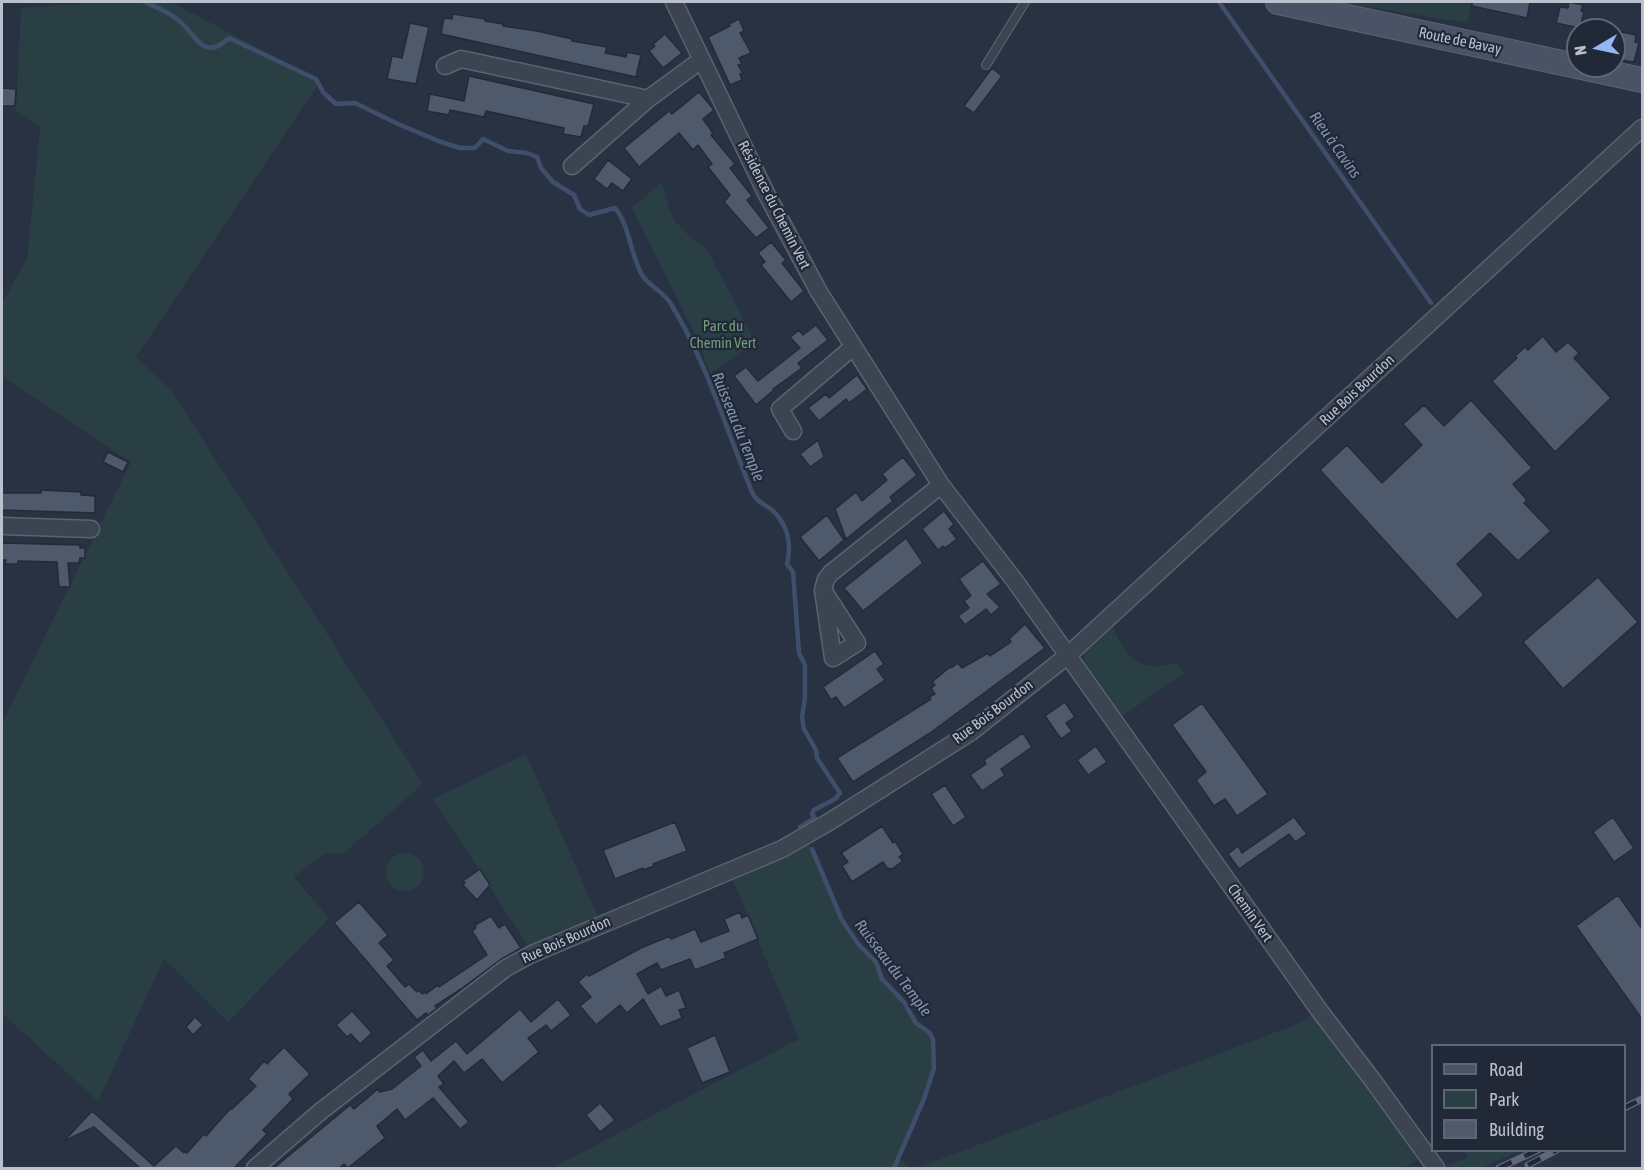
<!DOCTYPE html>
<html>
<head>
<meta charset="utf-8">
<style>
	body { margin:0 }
	#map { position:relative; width:1644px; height:1170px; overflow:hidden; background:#283243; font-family:"Asap Condensed",sans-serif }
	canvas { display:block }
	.frame { position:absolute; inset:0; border:3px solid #bac0cc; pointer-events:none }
	.legend { position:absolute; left:1431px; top:1044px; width:195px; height:108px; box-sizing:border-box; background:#212938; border:2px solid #5e6573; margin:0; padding:8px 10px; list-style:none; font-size:18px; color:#bac0cc }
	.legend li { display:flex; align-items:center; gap:12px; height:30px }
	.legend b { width:30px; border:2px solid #5e6573 }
	.north { position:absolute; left:1566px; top:18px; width:60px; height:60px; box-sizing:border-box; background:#212938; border:2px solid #5e6573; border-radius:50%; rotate:261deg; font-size:16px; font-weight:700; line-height:24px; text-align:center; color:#bac0cc }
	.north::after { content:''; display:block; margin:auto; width:21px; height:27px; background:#95b6f6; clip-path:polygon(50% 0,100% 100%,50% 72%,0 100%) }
</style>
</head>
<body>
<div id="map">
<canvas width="1644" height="1170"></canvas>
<div class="frame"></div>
<ul class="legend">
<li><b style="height:8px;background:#4a5365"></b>Road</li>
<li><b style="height:16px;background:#2a3f44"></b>Park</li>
<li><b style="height:16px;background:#4e596b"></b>Building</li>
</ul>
<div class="north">N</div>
</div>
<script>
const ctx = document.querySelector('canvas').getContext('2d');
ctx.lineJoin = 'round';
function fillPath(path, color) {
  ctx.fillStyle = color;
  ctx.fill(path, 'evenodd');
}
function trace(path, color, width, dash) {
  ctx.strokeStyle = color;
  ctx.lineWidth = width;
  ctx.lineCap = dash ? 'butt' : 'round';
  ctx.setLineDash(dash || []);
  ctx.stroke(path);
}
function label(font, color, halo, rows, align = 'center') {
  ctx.font = font + ' "Asap Condensed",sans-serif';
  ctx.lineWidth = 4.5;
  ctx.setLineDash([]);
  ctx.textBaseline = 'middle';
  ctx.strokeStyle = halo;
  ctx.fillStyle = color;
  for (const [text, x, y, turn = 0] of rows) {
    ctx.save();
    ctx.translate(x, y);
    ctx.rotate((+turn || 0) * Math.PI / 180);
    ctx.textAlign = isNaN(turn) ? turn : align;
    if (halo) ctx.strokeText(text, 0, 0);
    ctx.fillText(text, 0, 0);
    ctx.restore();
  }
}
const green = new Path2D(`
	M107,2H171L320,81L136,357L171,390L423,784L343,854L325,853L294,877L329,918L228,1022L164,959L98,1101L2,1013V723L131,462L2,376V303L27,259L40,128L16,110L21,8Z
	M1337,2H1471L1467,23Z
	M662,182L669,209L675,221L690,237L707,249L755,342L710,374L699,342L632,208Z
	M1112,625C1119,642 1131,665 1151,666C1159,667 1169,664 1176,663L1184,673L1121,717L1084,663V652Z
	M526,754L598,917L528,946L433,799Z
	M805,836L820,865L842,920L859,945L876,962L882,979L904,1002L916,1023L930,1033L933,1040L934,1068L924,1099L899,1157L909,1168H552L799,1039L729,871Z
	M386 872a19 19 0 1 1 38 0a19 19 0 1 1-38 0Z
	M1319,1010L1426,1154L1404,1168H917L1300,1023Z
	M1465,1151H1519L1481,1168H1448L1446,1165L1468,1158Z`);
const stream = new Path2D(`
	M145,2C155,7 169,12 178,20C197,34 202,63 229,38L316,79L323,92L336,104L355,103L398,124L441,142L460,148H475L483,139L508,151L527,153L537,157L541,168L553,182L574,195L580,209L589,215L615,208C630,226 630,254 642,275C649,286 664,292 671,304C707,363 726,429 752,492C755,501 765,504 772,510C788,525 792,543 787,564L793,572L799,653L805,665V698L802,717L804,729L816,750L817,758L840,793L835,799L814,810L812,814L815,818L800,827
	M1219,2L1431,303
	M812,849L842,920L859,945L876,962L882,979L904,1002L916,1023L930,1033L933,1040L934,1068L924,1099L894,1168`);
const building = new Path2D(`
	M1472,2H1530L1527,18L1472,6Z
	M1569,2L1583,5L1581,11L1584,12L1580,28L1556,23L1560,7L1568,8Z
	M453,14L485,19V21L503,24V26L537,31L572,39V41L607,47L605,53L626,57L627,52L641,55L636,77L441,34L444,18L452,19Z
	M739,19L744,31L740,33L751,53L739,58L742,64L738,65L743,73L740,74L742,80L730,85L708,37L730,26L729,24Z
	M410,23L429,27L416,84L387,79L392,56L402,58Z
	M1622,32L1636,35L1635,42L1639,43L1634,62L1614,59V36L1620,38Z
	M665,34L682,53L663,68L649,51L655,46L653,44Z
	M992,68L1002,76L974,113L964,106Z
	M469,76L594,104L588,126H584L581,137L563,134L564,128L486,111L484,117L450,110L449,115L427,111L430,94L464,101Z
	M2,88L16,89L15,106H2Z
	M699,92L714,110L703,119L713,133L711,135L735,164L730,168L752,196L747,200L769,228L756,238L724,202L730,195L708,167L712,164L698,145L693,150L679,133L639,167L624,148L669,111L672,114Z
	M608,160L632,179L623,191L612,183L607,189L594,179Z
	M771,242L786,260L782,263L804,291L791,302L761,265L765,262L758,253Z
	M816,325L828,340L798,363L802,368L773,389L774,390L756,405L734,376L746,367L758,381L800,348L790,337L799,330L803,335Z
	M1543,336L1556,352L1568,342L1579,353L1574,358L1611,398L1555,452L1492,381L1517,358L1515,356L1525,347L1528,350Z
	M857,375L867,389L849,403L846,399L819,421L808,408L826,394L829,398Z
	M1471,400L1532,468L1513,484L1527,500L1524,503L1551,531L1518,561L1490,533L1457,564L1484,595L1457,620L1320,470L1347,445L1382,483L1422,445L1403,424L1424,405L1444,426Z
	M818,440L824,457L810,467L800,454Z
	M108,452L128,462L123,472L103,462Z
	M903,457L917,475L890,497L893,501L846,539L835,509L856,492L862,501L887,480L882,474Z
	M41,490L81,492V495L95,496V513L2,510V493H41Z
	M944,511L954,524L949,529L957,539L945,548L943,546L938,550L922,529Z
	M827,515L844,540L819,561L800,537Z
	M906,538L923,563L863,611L844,588Z
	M2,543L80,545V548H85V558H80L79,563H68L70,587H59L57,562L18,561V564H5L6,560H2Z
	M983,561L1001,584L987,594L1000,607L991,615L986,609L965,625L958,616L969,608L964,601L971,596L959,579Z
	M1598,577L1638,622L1563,689L1523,642Z
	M1025,624L1045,648L930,733L853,782L837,758L931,699L929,697L935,694L931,688L935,685L932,682L950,667L951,668L958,663L962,668L988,653L990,656L1011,642L1009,639Z
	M875,651L884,664L877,669L885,680L844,708L836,697L831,700L823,687Z
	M1065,702L1075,717L1066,723L1072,731L1061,739L1045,716Z
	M1202,703L1268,794L1237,816L1225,799L1214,806L1196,780L1206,772L1172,725Z
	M1023,733L1032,747L1001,769L1005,775L982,791L970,775L986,764L984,760Z
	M1096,746L1107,762L1088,775L1077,760Z
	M945,785L966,817L953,826L931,794Z
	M1294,817L1307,834L1295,842L1289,834L1239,869L1228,854L1238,846L1242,853Z
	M1613,817L1634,848L1614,862L1593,832Z
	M675,822L687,851L653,864L654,866L643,870V868L615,879L603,850Z
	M882,826L893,843L895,841L903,854L899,857L903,861L892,869L887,868L883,862L852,882L842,866L848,862L841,853Z
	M480,869L490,885L477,900L463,885L465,883L463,881Z
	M1618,895L1642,929V1019L1576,926Z
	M359,902L388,935L379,943L394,960L387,966L405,987L409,984L417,992L419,990L422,994L425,992L426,994L438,985L439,987L487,955L472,931L476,928L475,925L491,916L499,928L505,924L521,948L500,960L461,989L435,1006L437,1008L428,1015L426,1013L417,1020L334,923Z
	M740,912L742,918L748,915L758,939L724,953L726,958L695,970L690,959L661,970L657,963L637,974L648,994L661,986L666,996L679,990L686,1008L679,1010L682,1018L660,1027L643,999L627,1013L620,1005L596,1025L580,1006L591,997L578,982L587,974L589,976L641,948L670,936L671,939L695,929L701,942L729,931L724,919Z
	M558,999L571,1015L551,1031L546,1025L528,1038L539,1052L502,1083L482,1059L464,1073L454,1061L438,1076L444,1084L439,1087L469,1122L460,1129L433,1098L405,1120L397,1109L377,1126L385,1138L348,1168L344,1164L339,1168H274L350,1105L354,1109L378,1089L380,1092L392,1089L421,1066L414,1057L423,1050L431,1061L456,1041L467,1054L520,1009L531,1022Z
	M352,1011L372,1033L360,1044L351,1034L347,1037L336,1025Z
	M195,1017L203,1025L193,1035L186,1027Z
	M715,1035L730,1072L702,1083L687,1048Z
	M284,1047L310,1074L289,1094L293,1099L263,1130L267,1134L234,1168H140L94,1127L64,1141L92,1111L154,1166L176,1146L184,1153L185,1151L187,1153L204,1134L206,1136L231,1108L232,1109L256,1086L248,1079L264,1061L267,1064Z
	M600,1103L615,1120L600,1132L586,1115Z`);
const lane = new Path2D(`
	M986,65L1025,2`);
const street = new Path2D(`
	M674,2L766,193L819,292L941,485L1015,581L1319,1010L1374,1082L1436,1168
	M445,66L461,59L648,99
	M572,166L648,99L701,60
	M793,431L780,409L853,347
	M2,526L91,529
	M823,590L857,643L833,658L823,590L826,579L831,573L941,485
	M255,1168L321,1111L506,968L532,954L782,849L829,822L971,732L1067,656L1642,128`);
const secondary = new Path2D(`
	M1278,2L1642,80`);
const rail = new Path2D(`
	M1624,1108L1642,1099
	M1528,1165L1557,1150
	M1499,1168L1538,1150`);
const streetNames = [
	["Route de Bavay",1460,41,12],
	["Résidence du Chemin Vert",774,205,63],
	["Rue Bois Bourdon",1357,390,-43],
	["Rue Bois Bourdon",993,712,-37],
	["Chemin Vert",1250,913,55],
	["Rue Bois Bourdon",566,940,-24]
];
const parkNames = [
	["Parc du",723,326],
	["Chemin Vert",723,343]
];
const waterNames = [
	["Rieu à Cavins",1335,145,55],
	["Ruisseau du Temple",738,427,68],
	["Ruisseau du Temple",893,968,53]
];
fillPath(green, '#2a3f44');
trace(stream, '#3f4f6b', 4.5);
fillPath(building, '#4e596b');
trace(building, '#232b3a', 1.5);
trace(lane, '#5b6270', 10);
trace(street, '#5b6270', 19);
trace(secondary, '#5b6270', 26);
trace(lane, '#3c4452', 8);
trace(street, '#3c4452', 16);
trace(secondary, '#4a5365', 24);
trace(rail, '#5f6879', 7);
trace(rail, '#212938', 4.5, [14]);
label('15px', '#bac0cc', '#212938', streetNames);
label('15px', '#719c7d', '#212938', parkNames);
label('italic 16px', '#8294b2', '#212938', waterNames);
</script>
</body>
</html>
